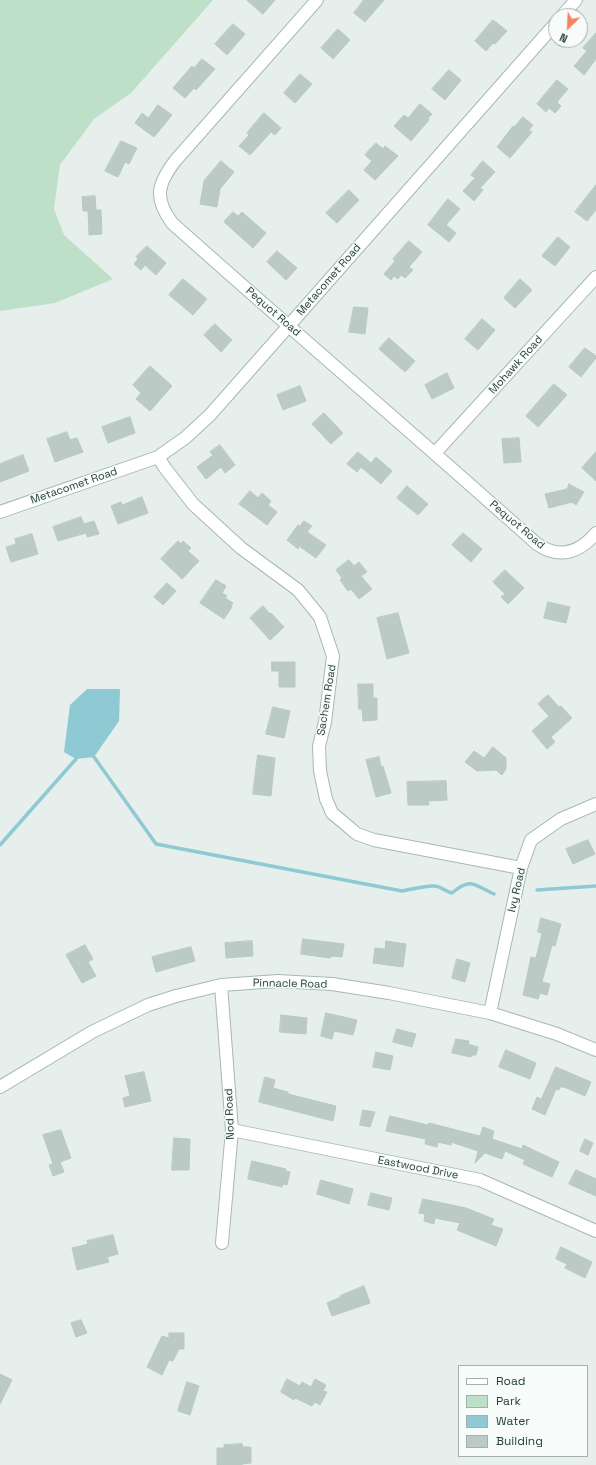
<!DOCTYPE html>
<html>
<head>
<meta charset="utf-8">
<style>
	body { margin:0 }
	#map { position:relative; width:596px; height:1465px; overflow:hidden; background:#e6efeb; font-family:"Space Grotesk",sans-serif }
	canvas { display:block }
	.legend { position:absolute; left:458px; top:1365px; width:130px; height:92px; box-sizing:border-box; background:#f7fbf9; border:1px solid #a3b1ad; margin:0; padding:5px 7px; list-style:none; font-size:12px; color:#24423a }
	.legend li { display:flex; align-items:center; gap:8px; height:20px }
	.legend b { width:20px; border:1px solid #a3b1ad }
	.north { position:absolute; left:548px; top:8px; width:40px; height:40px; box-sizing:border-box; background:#f7fbf9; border:1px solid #a3b1ad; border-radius:50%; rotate:204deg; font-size:11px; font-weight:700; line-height:16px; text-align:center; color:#24423a }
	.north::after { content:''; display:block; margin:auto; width:14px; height:18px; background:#f4845f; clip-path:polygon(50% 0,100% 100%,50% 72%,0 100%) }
</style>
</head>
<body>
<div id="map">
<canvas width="596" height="1465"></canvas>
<ul class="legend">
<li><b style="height:5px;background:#fff"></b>Road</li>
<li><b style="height:11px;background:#bfe0c8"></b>Park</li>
<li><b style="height:11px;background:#8ec9d4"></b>Water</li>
<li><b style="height:11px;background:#bbcac4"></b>Building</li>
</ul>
<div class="north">N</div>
</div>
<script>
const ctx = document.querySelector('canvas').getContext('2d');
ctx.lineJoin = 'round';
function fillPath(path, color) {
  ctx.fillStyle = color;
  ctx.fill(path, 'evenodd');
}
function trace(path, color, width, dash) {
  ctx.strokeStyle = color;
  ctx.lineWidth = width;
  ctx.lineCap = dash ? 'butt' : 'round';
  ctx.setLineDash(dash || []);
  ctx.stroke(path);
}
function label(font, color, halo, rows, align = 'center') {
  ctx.font = font + ' "Space Grotesk",sans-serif';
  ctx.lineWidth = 3;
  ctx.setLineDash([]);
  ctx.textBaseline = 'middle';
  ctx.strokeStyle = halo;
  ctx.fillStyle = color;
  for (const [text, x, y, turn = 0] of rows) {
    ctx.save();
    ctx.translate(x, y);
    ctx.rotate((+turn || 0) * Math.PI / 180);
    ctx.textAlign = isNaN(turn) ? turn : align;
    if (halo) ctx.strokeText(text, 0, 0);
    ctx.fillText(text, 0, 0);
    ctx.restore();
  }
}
const green = new Path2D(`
	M0,0H213L131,93L94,119L60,165L54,209L64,235L113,279L55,303L0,311Z`);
const water = new Path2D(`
	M87,689H120L119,721L94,757L76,759L64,752L70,705Z`);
const stream = new Path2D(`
	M94,757L156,844L402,891C412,889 424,886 434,886C441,886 446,892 452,893C471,877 474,885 494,894
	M0,845L76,759
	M537,890L596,886`);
const building = new Path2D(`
	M247,0H275L263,14Z
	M364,0H384L365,22L354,13Z
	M493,20L507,31L495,44L493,43L486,51L475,41Z
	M233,24L245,34L227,55L215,44Z
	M338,29L350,40L333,59L321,48Z
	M596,33V59L584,75L574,66L587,51L583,48Z
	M202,59L215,69L196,90L194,88L185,98L173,88L192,66L194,68Z
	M449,70L461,80L445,100L432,89Z
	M300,74L312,84L295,103L284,93Z
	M557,80L568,89L557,102L561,106L555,113L549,108L546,112L537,104Z
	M420,104L432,114L428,118L429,120L411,141L394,126L404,115L408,118Z
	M158,105L172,115L154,137L135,123L142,113L148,118Z
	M264,113L281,128L275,135L271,132L250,155L239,146L249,135L247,133Z
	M523,117L533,125L529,130L532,132L510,158L497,147L513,126L514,127Z
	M121,141L137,148L129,164L125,162L118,177L105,171Z
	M376,143L383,149L385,146L398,156L375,180L364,170L372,161L365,155Z
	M221,161L234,172L220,189L217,207L200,204L204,181Z
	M483,161L495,172L480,188L483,190L474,201L463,191L475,178L471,175Z
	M596,185V210L587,221L575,212Z
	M349,190L359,200L337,223L326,213Z
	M95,196L96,210H101L102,234L89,235L88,211H83L82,197Z
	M448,199L460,209L446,225L456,233L449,242L428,225Z
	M233,212L238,216L242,212L266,233L253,248L224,222Z
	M558,237L570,247L555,266L542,256Z
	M409,241L422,252L409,267L413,270L405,278L401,275L398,279L394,276L391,280L384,274L395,261L393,259Z
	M147,246L166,263L156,275L145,265L141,270L134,264L138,259L136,257Z
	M277,251L297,268L286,280L267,262Z
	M183,279L207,299L193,315L169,295Z
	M520,279L532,290L515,308L504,298Z
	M354,307L368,308L365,334L349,332Z
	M482,319L495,330L478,350L465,339Z
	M215,324L232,340L221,352L204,335Z
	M389,338L415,361L405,372L379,349Z
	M585,348L596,356V358L581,377L569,367Z
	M150,366L172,386L150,411L136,399L141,393L133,385Z
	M447,373L454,388L432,399L425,385Z
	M554,384L567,395L538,427L526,416Z
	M300,386L306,401L283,410L277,395Z
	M324,413L343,433L331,444L312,424Z
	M130,417L135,433L108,443L102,427Z
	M67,432L70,440L77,438L83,452L55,462L47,439Z
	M519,438L521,462L504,463L502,439Z
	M220,445L235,465L225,473L221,467L206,479L197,467L213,455L210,452Z
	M358,452L371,463L376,457L392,471L381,484L361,467L357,472L347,464Z
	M596,452V481L582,468Z
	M23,455L29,471L0,482V464Z
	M569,484L584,492L576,505L572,502L549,508L545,494L567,489Z
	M407,486L428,504L418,515L397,498Z
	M250,491L258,498L262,493L271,501L268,505L277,512L267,525L239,504Z
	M142,497L148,513L118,524L111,506L121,502L122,505Z
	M81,517L84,524L94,521L99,534L87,537L86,533L58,541L53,527Z
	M304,521L312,526L307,532L326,545L316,558L299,546L298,549L287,540L298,525L300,526Z
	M463,533L482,549L471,562L452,545Z
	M32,534L38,554L11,562L6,547L16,544L15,539Z
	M178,541L181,544L183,541L191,548L188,551L199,561L182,579L161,559Z
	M349,560L354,566L359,562L367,572L361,576L372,589L359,599L351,589L348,591L340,580L342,578L336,570Z
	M505,570L524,588L508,604L501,597L505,594L493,582Z
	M216,580L226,586L222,593L227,596L225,598L233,603L231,606L232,607L224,619L200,603Z
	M167,583L176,591L163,605L154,597Z
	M548,602L570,607L566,623L544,618Z
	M263,606L270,614L271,613L284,627L270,640L250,618Z
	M398,613L409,653L387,659L377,618Z
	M272,662H295V687H279V671H272Z
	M358,684H373V698H377V720L363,721L362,709H359Z
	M548,695L559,707L561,706L572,718L551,737L555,742L547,749L532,731L549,716L538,704Z
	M273,707L290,711L284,738L266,734Z
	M493,747L506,758V769L502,775L496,770L477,771L465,762L474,751L484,758Z
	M258,755L275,758L271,796L253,794Z
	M379,757L381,767L383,766L391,793L376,797L366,760Z
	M446,781L447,800L428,801L429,805H408L407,782Z
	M588,840L595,854L573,864L566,849Z
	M541,918L561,924L555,946L552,945L542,982L550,984L547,995L540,993L538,999L523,995L531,957L536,958L542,933L538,932Z
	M303,939L344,944L342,957L332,956L330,958L301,954Z
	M252,941L253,956L226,958L225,943Z
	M386,941L406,944L403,967L373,963L375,948L385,949Z
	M85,945L93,959L88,962L96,976L82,983L66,955Z
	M191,947L195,961L156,972L152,957Z
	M457,959L470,963L465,982L452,978Z
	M326,1013L357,1020L353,1035L334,1031L332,1039L321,1036Z
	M281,1015L307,1018L306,1034L280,1032Z
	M397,1029L416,1034L412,1047L393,1042Z
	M456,1039L469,1041L468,1044L478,1047L476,1055H472L471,1057L452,1053Z
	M506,1050L536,1063L530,1079L499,1067Z
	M376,1052L393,1056L390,1070L373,1067Z
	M556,1067L591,1082L585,1096L564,1087H560L559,1090L556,1089L545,1115L532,1109L537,1097L541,1099Z
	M144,1072L151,1101L125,1107L123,1098L130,1096L125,1076Z
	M265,1077L275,1080L273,1088L288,1092V1094L336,1106L333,1121L259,1102Z
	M363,1110L375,1112L370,1127L360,1125Z
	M390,1116L428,1125L429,1123L480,1136L483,1127L494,1131L492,1139L522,1149L523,1145L559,1162L552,1177L523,1164L525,1160L505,1151L502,1159L485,1153L475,1163L478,1151L451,1142V1145L438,1142L437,1147L425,1144L426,1139L386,1131Z
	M61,1130L71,1158L60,1162L64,1172L53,1176L49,1165L53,1164L43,1135Z
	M174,1138L190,1139L189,1170H172Z
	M585,1139L593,1143L588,1155L580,1151Z
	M252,1161L286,1169L285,1171L290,1172L287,1185L283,1184L282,1187L248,1179Z
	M576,1170L596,1179V1196L569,1184Z
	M321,1180L353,1189L349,1204L317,1194Z
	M371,1193L392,1198L389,1210L368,1205Z
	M423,1199L466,1208L494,1219L491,1225L503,1229L496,1246L457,1230L460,1223L435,1218L434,1224L424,1221L425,1214L419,1213Z
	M113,1235L118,1254L107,1257L109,1262L77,1270L72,1248L88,1244L87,1241Z
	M561,1247L592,1262L585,1278L565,1268L567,1264L556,1259Z
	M364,1286L370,1303L332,1316L327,1303L341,1297L340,1296Z
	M81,1320L87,1333L76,1337L71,1323Z
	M169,1333H184V1349H179L173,1361L169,1360L162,1375L147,1367L162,1336L169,1338Z
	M0,1374L12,1380L0,1404Z
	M287,1379L300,1386L302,1382L311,1387L315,1379L326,1385L323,1391L327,1392L320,1405L315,1402L312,1406L295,1398L294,1400L281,1392Z
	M187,1382L199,1386L190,1415L178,1411Z
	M242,1444L243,1447H251V1463L242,1464V1465H217V1448H224V1445Z`);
const minor = new Path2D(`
	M317,0L175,161C157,185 154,198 172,223C293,331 416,436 537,544C560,560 580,552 596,533
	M562,16L576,0
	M435,453L596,277
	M158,457L165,468L193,504L241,548L298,590L320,617L333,656L325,722L319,746L320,771L326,799L332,813L344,823L357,834L374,840L521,868
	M0,512L158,457L185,438L210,415L556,23
	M221,985L232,1130L222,1243
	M490,1013L521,868L531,840L561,819L596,804
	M0,1087L92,1032L148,1005L176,996L221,985L278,981L332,984L389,993L490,1013L557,1034L596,1050
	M232,1130L480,1180L596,1231`);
const streetNames = [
	["Metacomet Road",329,280,-49],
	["Pequot Road",273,312,41],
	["Mohawk Road",516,365,-48],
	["Metacomet Road",74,486,-19],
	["Pequot Road",517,525,40],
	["Sachem Road",327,700,-81],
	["Ivy Road",517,890,-77],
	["Pinnacle Road",290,984,1],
	["Nod Road",230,1114,-92],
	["Eastwood Drive",418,1168,11]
];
fillPath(green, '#bfe0c8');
fillPath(water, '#8ec9d4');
trace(stream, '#8ec9d4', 3.5);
fillPath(building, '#bbcac4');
trace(building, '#b8c9c2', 1);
trace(minor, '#a8b8b2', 14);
trace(minor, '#fff', 12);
label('11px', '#24423a', '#f7fbf9', streetNames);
</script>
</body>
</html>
